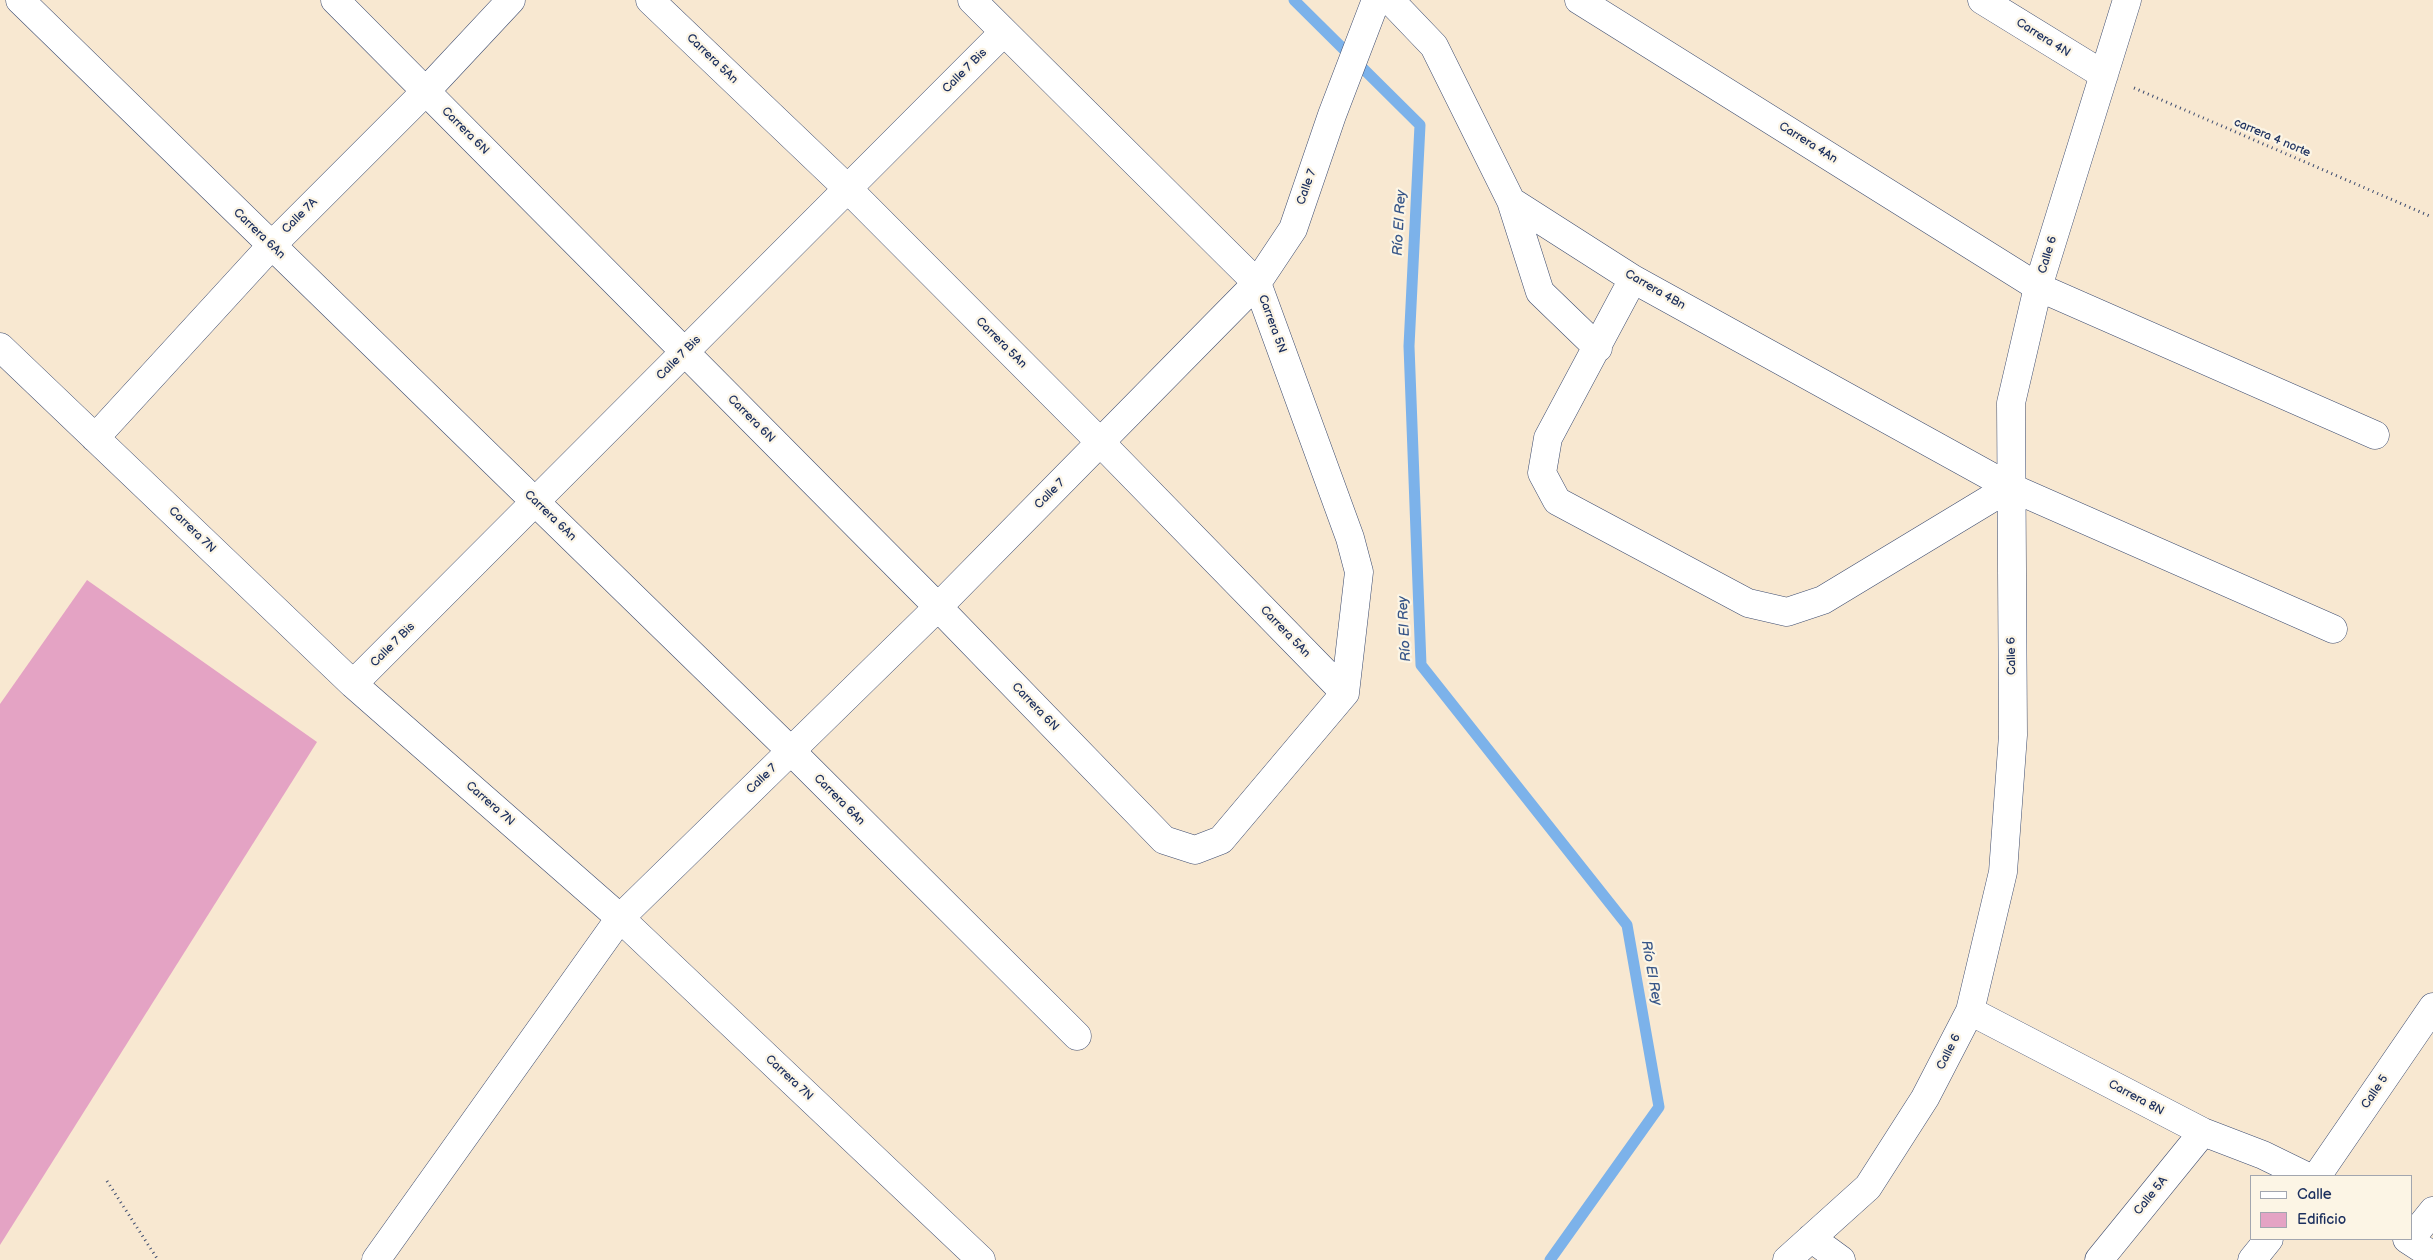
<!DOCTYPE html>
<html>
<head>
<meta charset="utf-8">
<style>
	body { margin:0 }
	#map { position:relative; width:2433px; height:1260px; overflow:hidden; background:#f8e8d1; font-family:"Balsamiq Sans",sans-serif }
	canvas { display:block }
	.legend { position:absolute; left:2250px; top:1175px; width:162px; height:65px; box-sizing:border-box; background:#fcf5e5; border:1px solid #a2a6af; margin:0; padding:6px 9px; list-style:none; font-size:15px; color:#1b2f5e }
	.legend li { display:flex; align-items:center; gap:10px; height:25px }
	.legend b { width:25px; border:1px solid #a2a6af }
</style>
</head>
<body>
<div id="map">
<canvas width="2433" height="1260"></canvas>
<ul class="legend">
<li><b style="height:6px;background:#fff"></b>Calle</li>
<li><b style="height:14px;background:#e4a3c4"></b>Edificio</li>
</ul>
</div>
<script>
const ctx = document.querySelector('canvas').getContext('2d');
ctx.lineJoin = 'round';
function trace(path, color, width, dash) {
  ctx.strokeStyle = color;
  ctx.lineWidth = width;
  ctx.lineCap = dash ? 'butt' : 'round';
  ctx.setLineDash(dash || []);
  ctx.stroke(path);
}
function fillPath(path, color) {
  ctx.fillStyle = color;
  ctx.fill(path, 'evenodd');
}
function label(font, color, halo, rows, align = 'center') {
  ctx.font = font + ' "Balsamiq Sans",sans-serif';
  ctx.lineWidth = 4.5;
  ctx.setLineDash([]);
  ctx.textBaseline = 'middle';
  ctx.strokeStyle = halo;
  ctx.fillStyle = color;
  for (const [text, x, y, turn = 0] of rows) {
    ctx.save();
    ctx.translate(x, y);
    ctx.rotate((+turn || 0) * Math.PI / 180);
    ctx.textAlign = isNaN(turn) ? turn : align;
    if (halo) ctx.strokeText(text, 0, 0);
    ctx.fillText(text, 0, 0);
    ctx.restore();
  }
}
const stream = new Path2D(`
	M1294,0L1420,125L1409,346L1421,665L1627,925L1659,1107L1550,1260`);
const building = new Path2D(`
	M87,580L317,742L0,1245V704Z`);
const path = new Path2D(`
	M2134,88L2432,217
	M107,1181L158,1260`);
const minor = new Path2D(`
	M20,0L791,751L1077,1036
	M335,0L938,607L1164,840L1195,850L1221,840L1345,693
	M650,0L848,189L1100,442L1345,693
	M972,0L1257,283L1350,538L1359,572L1345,693
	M1390,0L1434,46L1511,201L1540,292L1598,348
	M1579,0L2038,287L2375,435
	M1982,0L2104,75
	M1511,201L1633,279L2010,487L2333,629
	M1633,279L1548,438L1542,473L1557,501L1748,603L1787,612L1823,600L2010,487
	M0,347L353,684L620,918L981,1260
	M95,438L271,246L426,91L511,0
	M353,684L1004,32
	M1970,1011L2203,1132L2263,1155L2306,1176
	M2317,1176L2433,1007
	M2412,1237L2433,1211
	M1811,1238L1841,1260
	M2407,1239L2433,1256
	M376,1260L620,918L938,607L1257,283L1293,229L1332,115L1376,0
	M1787,1260L1868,1187L1925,1098L1970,1011L2003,872L2013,735L2011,403L2038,287L2127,0
	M2099,1260L2203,1132
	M2252,1260L2269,1239`);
const streetNames = [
	["Carrera 4N",2043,38,32],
	["Carrera 5An",712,59,44],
	["Calle 7 Bis",965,71,-45],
	["Carrera 6N",465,131,45],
	["carrera 4 norte",2272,138,23],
	["Carrera 4An",1808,143,32],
	["Calle 7",1307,187,-71],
	["Calle 7A",300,216,-45],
	["Carrera 6An",259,234,44],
	["Calle 6",2048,255,-73],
	["Carrera 4Bn",1655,290,30],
	["Carrera 5N",1272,324,70],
	["Carrera 5An",1001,343,45],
	["Calle 7 Bis",679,358,-45],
	["Carrera 6N",751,419,45],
	["Calle 7",1050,494,-45],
	["Carrera 6An",550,516,44],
	["Carrera 7N",192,530,44],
	["Carrera 5An",1285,632,46],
	["Calle 7 Bis",393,645,-45],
	["Calle 6",2012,656,-91],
	["Carrera 6N",1035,707,46],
	["Calle 7",762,779,-44],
	["Carrera 6An",839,800,45],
	["Carrera 7N",490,804,41],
	["Calle 6",1949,1052,-63],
	["Carrera 7N",789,1078,43],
	["Calle 5",2375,1092,-56],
	["Carrera 8N",2136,1098,28],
	["Calle 5A",2151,1196,-51]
];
const waterNames = [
	["Río El Rey",1400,223,-87],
	["Río El Rey",1405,629,-93],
	["Río El Rey",1651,973,80]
];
trace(stream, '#7cb2ea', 11);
fillPath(building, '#e4a3c4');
trace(minor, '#3c4b6f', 29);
trace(path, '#3c4b6f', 3, [1, 4]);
trace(minor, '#fff', 28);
label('12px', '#1b2f5e', '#fcf5e5', streetNames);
label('italic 14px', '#385688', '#fcf5e5', waterNames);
</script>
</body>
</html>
